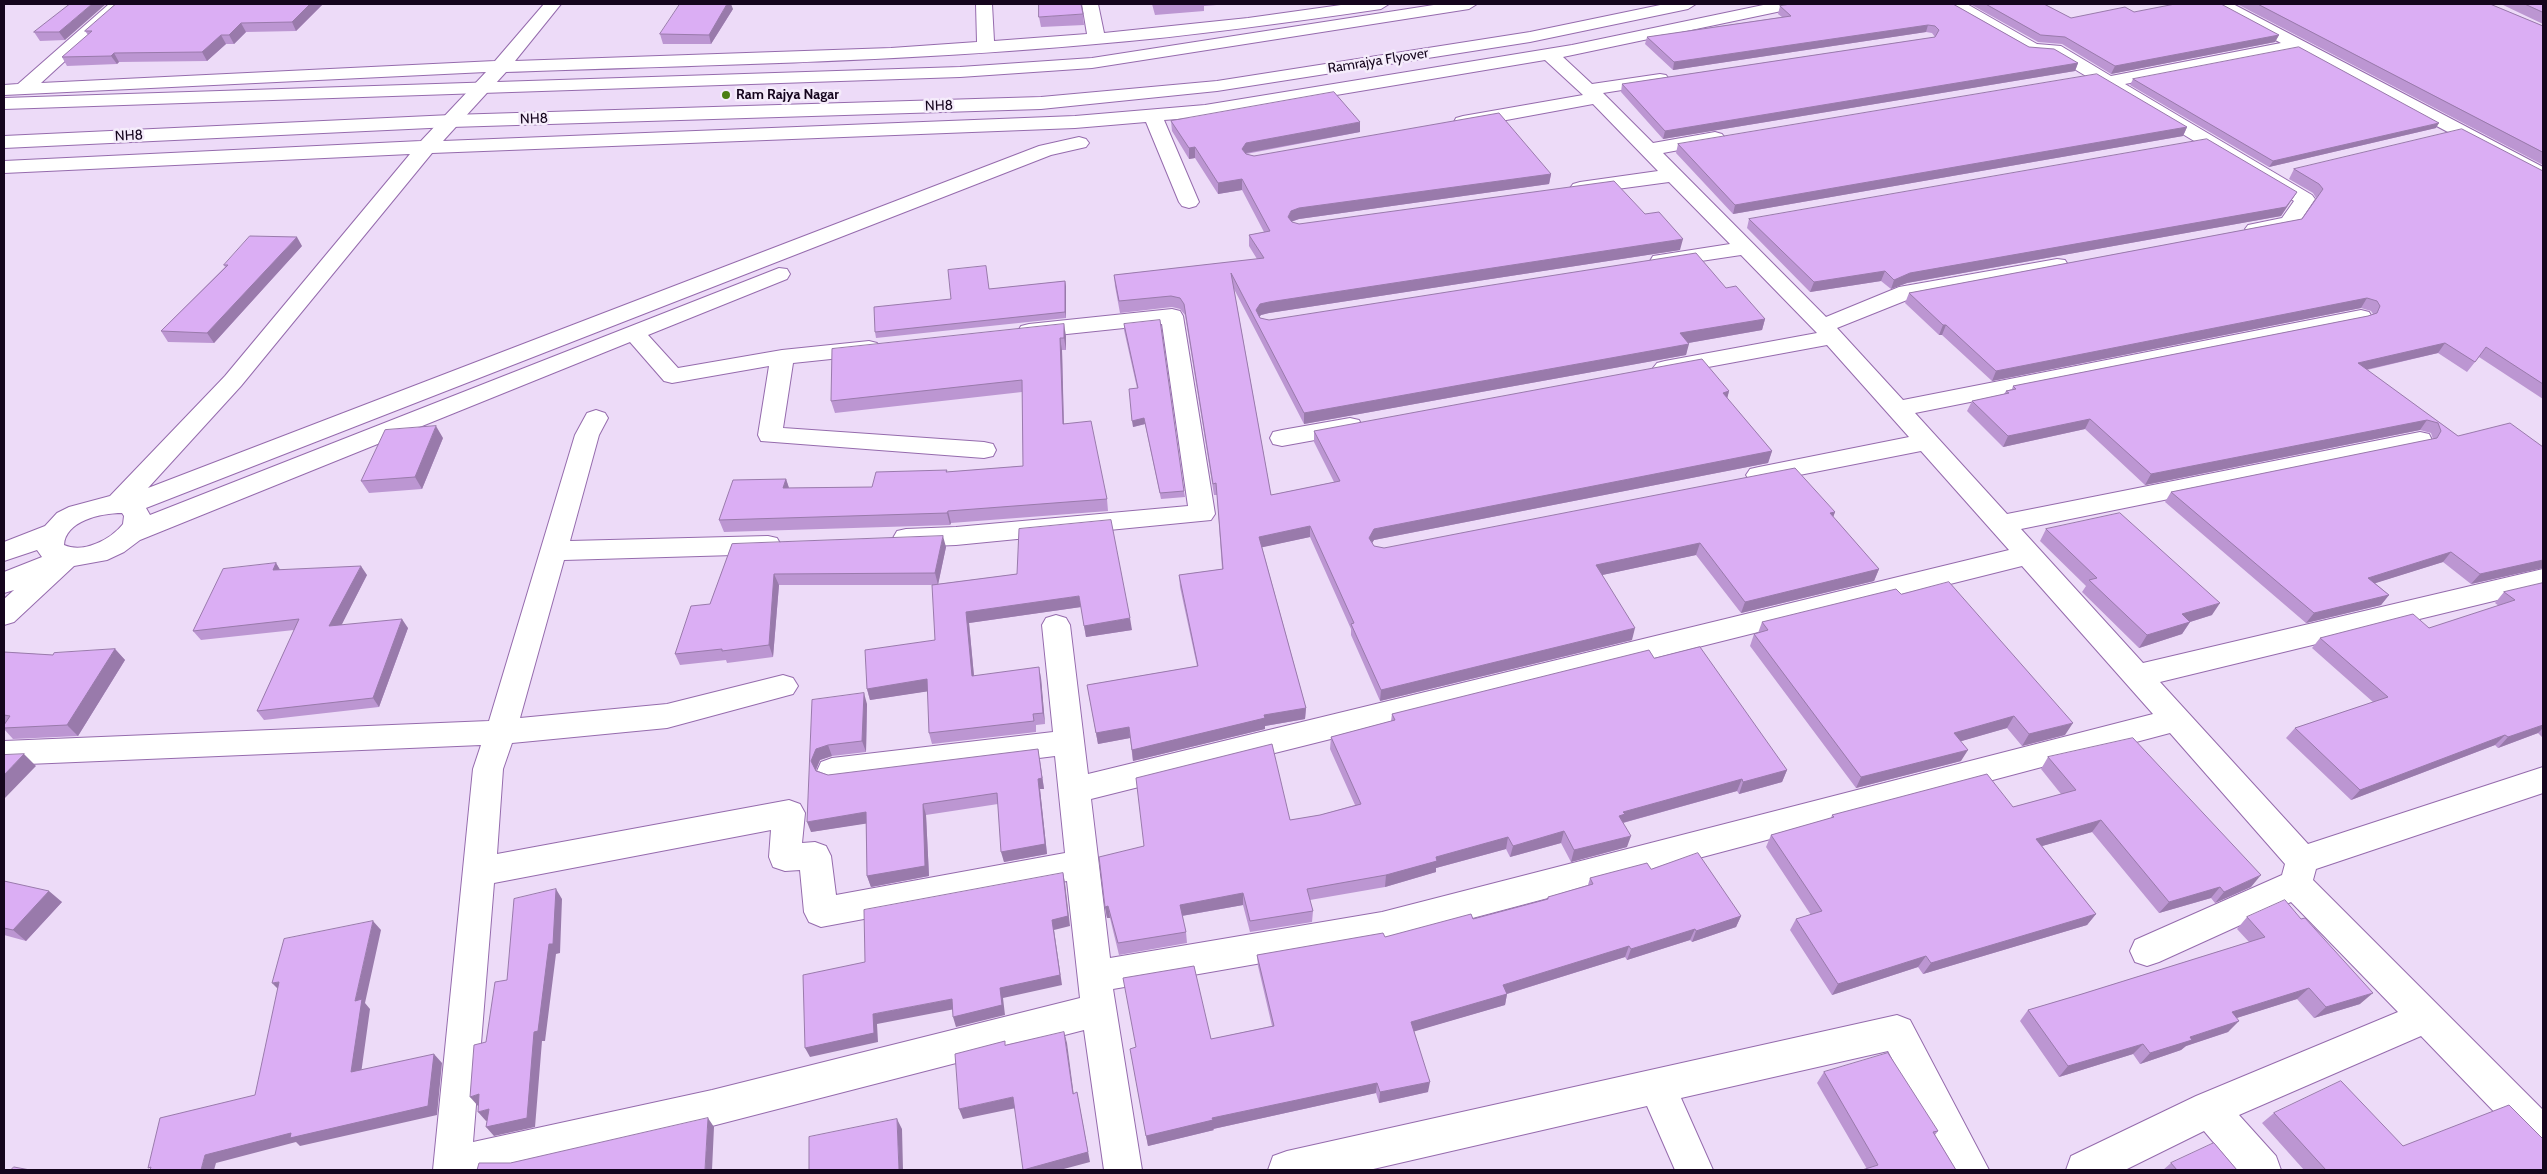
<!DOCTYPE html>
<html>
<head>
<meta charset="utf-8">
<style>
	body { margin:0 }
	#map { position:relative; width:2547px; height:1174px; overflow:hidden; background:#eddbf8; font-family:Cabin,sans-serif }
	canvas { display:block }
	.frame { position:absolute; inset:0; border:5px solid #15051d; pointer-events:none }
</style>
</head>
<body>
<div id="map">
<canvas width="2547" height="1174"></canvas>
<div class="frame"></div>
</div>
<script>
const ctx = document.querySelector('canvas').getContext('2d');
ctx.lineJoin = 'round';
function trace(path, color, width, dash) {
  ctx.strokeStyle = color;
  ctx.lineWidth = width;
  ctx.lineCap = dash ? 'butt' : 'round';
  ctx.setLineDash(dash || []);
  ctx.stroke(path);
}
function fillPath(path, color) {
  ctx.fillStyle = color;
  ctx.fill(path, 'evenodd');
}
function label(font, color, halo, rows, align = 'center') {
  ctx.font = font + ' Cabin,sans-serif';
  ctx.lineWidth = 5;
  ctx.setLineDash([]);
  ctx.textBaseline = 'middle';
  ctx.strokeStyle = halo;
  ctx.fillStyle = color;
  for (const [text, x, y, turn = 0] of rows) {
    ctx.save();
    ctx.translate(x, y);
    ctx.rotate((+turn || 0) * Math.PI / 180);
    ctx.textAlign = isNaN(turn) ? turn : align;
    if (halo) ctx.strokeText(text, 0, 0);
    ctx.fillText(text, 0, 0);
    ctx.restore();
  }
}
const minor = new Path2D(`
	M109,4H127L41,83L495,61L544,4H561L515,61L891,48L977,42L976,4H992L994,41L1087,34L1082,4H1098L1104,33L1248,18L1348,4H1389L1381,9C1286,23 1192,36 1096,44C900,62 703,65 506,72L443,141L1075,116L1205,105L1572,45L1768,4H1799L1797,8L1791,9L1563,57L1592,84L1660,74L1666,75L1669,79L1666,83L1603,93L1653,143L1715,132L1722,134L1725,138L1722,142L1663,153L1826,317L1899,287L2057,259L2065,260L2068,265L2065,270L1912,298L1837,328L1903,400L2361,310L2369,312L2372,317L2369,322L2361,324L1915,413L2007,514L2420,432L2429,434L2432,440L2429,446L2420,448L2021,529L2143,663L2543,569V589L2160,682L2308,844L2543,767V793L2316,869L2313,880L2543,1110V1155L2530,1149L2421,1036L2239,1115L2276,1156L2281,1170H2237L2204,1131L2125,1170H2066L2071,1156L2196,1096L2398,1012L2291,902L2159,962L2147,966L2135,962L2130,951L2135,940L2282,875L2285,864L2170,733L1382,942L1113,989L1142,1170H1104L1084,1030L712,1126L518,1170H433L473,769L481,745L4,765V741L489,721L575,435L587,413L596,410L605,413L608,418L599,435L570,541L768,536L777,538L781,545L777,552L768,554L564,560L520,718L667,704L783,675L793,678L798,686L793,694L667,728L512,743L503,769L497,854L789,800L800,804L805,813L802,843L815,842L826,846L831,856L836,895L1065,853L1055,756L832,784L821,780L817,771L821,762L832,758L1053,732L1042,625L1046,618L1056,615L1066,618L1070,625L1088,774L2009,550L1921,451L1759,483L1750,481L1746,475L1750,469L1759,467L1909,437L1827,345L1665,375L1657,373L1653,368L1657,363L1665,361L1817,333L1741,255L1661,267L1653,266L1650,261L1653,256L1730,244L1669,182L1580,194L1573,192L1570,188L1573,184L1580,182L1658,171L1593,104L1463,128L1456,126L1454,122L1456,118L1463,116L1583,95L1545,60L1205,117L1164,120L1199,202L1196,206L1189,208L1182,206L1179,202L1146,122L1075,128L432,153L241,386L148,488L1039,146L1079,137L1086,139L1089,143L1086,147L1051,155L146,508L150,515L779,268L787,269L790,274L787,279L648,335L678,368L782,350L869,341L877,343L881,348L877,353L869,355L793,363L783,428L984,442L993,444L996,450L993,456L984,458L761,441L758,435L769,366L672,383L664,381L630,342L140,540L124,552L107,560L74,566L14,622L4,625V599L14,590L4,593V572L42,557L37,550L4,561V542L45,526L57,513L69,507L110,496L225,376L410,154L4,173V161L421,141L486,72L4,95V85L18,84ZM122,513L124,516L123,524C111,539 84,554 64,545C65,521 101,513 122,513ZM2022,566L2153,714L1382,912L1110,958L1091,799ZM771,830L769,857L773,867L785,871L800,870L804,912L809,922L821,927L1067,881L1080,998L712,1090L473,1142L494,883Z
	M1947,4H1967L2037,44L2061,46L2111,76L2281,43L2215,8L2213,4H2233L2543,167V181L2536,179L2296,51L2125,84L2312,195L2315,199L2296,227L2255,235L2248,233L2245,229L2248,225L2282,218L2294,201L2051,55L2027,53L1949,8Z
	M1172,309L1180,311L1183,316L1215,514L1211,520L956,545L906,547L897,545L893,538L897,531L906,529L956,527L1188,506L1162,324L1029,338L1021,336L1018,331L1021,326L1029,324Z
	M1350,418L1359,420L1362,426L1359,432L1282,446L1273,444L1270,438L1273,432L1282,430Z
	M1897,1015L1910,1020L1989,1170H1950L1888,1051L1681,1098L1713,1170H1675L1647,1106L1369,1170H1268L1273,1156L1287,1151Z`);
const major = new Path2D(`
	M1440,4H1477L1469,9L1092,68L960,77L4,109V98L960,67L1092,58Z
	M1665,4H1696L1688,9L1530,42L1217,91L1041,109L451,127L4,148V136L451,115L1041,97L1217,81L1530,32Z`);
const wall = new Path2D(`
	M70,4L65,40L40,41L34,32Z
	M116,4H323L296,31L246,32L234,44H226L207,61L119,62L117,64L67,66L62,57L88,35L85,31Z
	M1152,4H1229L1204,6V11L1155,15Z
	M1953,4L2029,47L2078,63L2075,71L1663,139L1621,92L1622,84L1935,37L1932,33L1926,32L1673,70L1645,44L1647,37L1782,17L1778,14L1780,6Z
	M1970,4H2044L2071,18L2134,12L2279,35L2275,42L2111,74L2062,44L2038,42Z
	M2237,4H2490L2543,26V165Z
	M2501,4H2543V24Z
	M733,9L711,44H663L660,34Z
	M1083,14L1084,25L1041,27L1039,17Z
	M2133,79L2436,128L2269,167L2130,85Z
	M1171,121L1360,132L1246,154L1254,156L1551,174L1549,184L1299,219L1291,222L1299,224L1645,214L1680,250L1269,313L1261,315L1260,316V318L1269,320L1726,288L1765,319L1762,330L1688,343L1686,355L1304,424L1234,289L1271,495L1334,482L1314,442V431L1729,391L1727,398L1772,451L1768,463L1374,540L1372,543L1374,546L1384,548L1835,512L1833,517L1879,569L1874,581L1741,613L1696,555L1602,575L1632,640L1380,701L1351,635V629L1310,537L1262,547L1306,708L1305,719L1265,726V729L1133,761L1130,738L1098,744L1087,685L1197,666L1180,587L1179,575L1222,569L1217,495H1214L1185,315L1180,309L1172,307L1120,313L1115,286L1114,275L1257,259L1249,246V235L1264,232L1242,190L1218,194L1195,158L1189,159L1172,131Z
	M2187,127L2183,136L1733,214L1676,153L1678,144Z
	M2294,169L2543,171V399L2479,357L2467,372L2438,353L2367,370L2458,436L2543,568L2471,584L2443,562L2375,583L2389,595L2381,605L2306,623L2165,502L2171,492L2433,439L2431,433L2420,430L2145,485L2085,429L2003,447L1967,411L1972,401L2004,394L2006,391L2012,389L2013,386L2368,316L2373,314L2371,311L2361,308L1992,381L1942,335H1939L1905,303L1909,293L2302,219L2316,198L2313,193L2289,179Z
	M2297,192L2281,216L1907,283L1891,289L1881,281L1810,292L1747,228L1749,219Z
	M302,246L214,343L168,342L161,331L225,267L224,265Z
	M1065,281L1066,287V318L876,338L875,332L951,299L989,289Z
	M1124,324L1184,491L1185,497L1161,499L1145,424L1133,427L1137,388L1124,330Z
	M1066,336V350H1062L1064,423L1107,499L1108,511L951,523L950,525L724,532L719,520L786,479L789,488L872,487L947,470V472L1023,466L1022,392L835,413L831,401Z
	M443,438L422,489L369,493L361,481Z
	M2046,529L2212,615L2190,622L2182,634L2139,648L2082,592L2086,586L2040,541Z
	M732,544L946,547L938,584L1017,574L1132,630L1086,637L1081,607L969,623L974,676L1041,678L1045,724L1036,725V732L932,744L929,733L928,691L870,700L867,689L935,640V585H779L773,657L727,663L726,660L680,665L675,654L710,604Z
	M276,563L280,570L367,575L341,625L408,628L379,707L264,720L257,711L294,630L201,640L193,631Z
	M2543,583V738L2538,733L2498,748L2495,745L2351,800L2286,738L2295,728L2373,702L2312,648L2320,638L2429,628L2499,606L2495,603L2504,592Z
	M1901,594L2065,735L2022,746L2007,728L1961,741V761L1856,788L1750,646L1754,634L1758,633L1762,622Z
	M115,649L125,660L78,736L13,739L4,729V652L53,655Z
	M1654,658L1787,770L1782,782L1739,794L1737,791L1623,823L1627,847L1571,862L1561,843L1510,857L1506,849L1436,868V872L1385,887L1310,900L1313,911L1312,922L1250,932L1243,905L1182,916L1186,932L1187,943L1119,955L1110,918H1107L1105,907L1144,846L1320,815L1355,805L1330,749L1331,737L1391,721L1392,714Z
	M812,700L867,704L866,752L832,756L820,760L816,770L828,775L1040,760L1044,789H1040L1047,854L1004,862L998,804L926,815L929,876L871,887L867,876L866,823L811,832Z
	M2048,757L2251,887L2215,903L2211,898L2159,913L2092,832L2042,846L2096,914L2087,925L1923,974L1918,967L1832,995L1790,930L1796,919L1811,915L1766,847L1771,835L1831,818L1832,815L2013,807L2061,794L2041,769Z
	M1651,869L1741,916L1736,927L1692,942L1690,940L1627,960L1625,957L1507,994L1505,1005L1414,1031L1428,1092L1379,1103L1376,1093L1213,1129L1214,1130L1148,1146L1130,1049L1211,1039L1272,1026L1258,966L1257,955L1385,937L1473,919L1548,899V897L1588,885L1590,878Z
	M4,881L62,902L26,941L4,935Z
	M2247,917L2360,1004L2314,1018L2297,999L2236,1018L2228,1032L2186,1046L2181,1050L2140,1064L2133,1054L2059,1077L2020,1021L2028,1010L2082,994L2249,942L2237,929Z
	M1824,1072L1938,1131L1935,1135L1956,1170L1867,1169L1817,1083Z
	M2274,1113L2403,1146L2543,1170H2304L2262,1123Z
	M2171,1163L2237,1170H2163Z`);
const shadedWall = new Path2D(`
	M92,4H106L65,40L59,32Z
	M310,4H323L296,31L292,22Z
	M727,4H731L733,9L711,44L709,35Z
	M241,23L246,32L234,44L229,35Z
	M1928,25L1926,32L1673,70L1674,62Z
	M221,35L226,44L207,61L202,52Z
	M2279,35L2275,42L2111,74L2115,66Z
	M114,53L119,62L117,64L111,56Z
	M2078,63L2075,71L1663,139L1665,131Z
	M1360,122V132L1246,153L1242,160V149L1246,143Z
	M2439,123L2436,128L2269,167L2273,161Z
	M2187,127L2183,136L1733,214L1735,205Z
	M1195,147V158L1189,159V148Z
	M1551,174L1549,184L1299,219L1290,222L1288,217L1291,211L1299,208Z
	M1242,179V190L1218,194V183Z
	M2297,192L2281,216L1907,283L1891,289L1894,280L1910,273Z
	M297,237L302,246L214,343L207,333Z
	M1683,239L1680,250L1269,313L1261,315L1256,321V310L1260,304L1269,302Z
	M1885,271L1881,281L1810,292L1814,282Z
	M1065,281L1066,287V318L1065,312Z
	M2367,298L2361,308L1992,381L1996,371Z
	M1765,319L1762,330L1677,345L1680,333Z
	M1064,324L1066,336V350L1064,338Z
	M1943,325H1946L1942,335H1939Z
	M1060,338L1062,350L1064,435L1063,424Z
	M2445,343L2438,353L2351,373L2358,363Z
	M1689,344L1686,355L1304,424V413Z
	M1729,391L1726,403L1723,393Z
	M1144,418L1145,424L1133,427L1132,421Z
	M2090,419L2085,429L2003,447L2008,436Z
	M2427,420L2420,430L2145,485L2151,474Z
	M436,426L443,438L422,489L415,477Z
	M1772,451L1768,463L1374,540L1368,550L1369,538L1374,529Z
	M786,479L790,491L783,488Z
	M948,511L951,523L950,525L947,513Z
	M1835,512L1831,523L1830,513Z
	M1310,526V537L1259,548V537Z
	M943,536L946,547L938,585L935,573Z
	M1700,543L1696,555L1593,577L1596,565Z
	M2451,552L2443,562L2360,588L2368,578Z
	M2543,560V568L2471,584L2480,574Z
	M276,563L282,573L273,570Z
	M361,566L367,575L336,636L329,626Z
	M1879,569L1874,581L1741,613L1745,602Z
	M774,574L779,585L773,657L769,645Z
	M2389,595L2381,605L2306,623L2314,613Z
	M1079,596L1081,607L969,623L975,687L972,676L966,612Z
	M2220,603L2212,615L2174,627L2182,614Z
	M1130,618L1132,630L1086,637L1084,626Z
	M402,619L408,628L379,707L373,698Z
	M2190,622L2182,634L2139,648L2147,635Z
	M1635,628L1632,640L1380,701L1381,690Z
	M115,649L125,660L78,736L67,725Z
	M1039,667L1041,678L1045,724L1043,713Z
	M927,679L930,691L870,700L867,689Z
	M864,693L867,704L866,752L862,741Z
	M1306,708L1305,719L1265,726V729L1133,761L1132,750L1264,715Z
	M2014,716L2007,728L1948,745L1954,733Z
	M2073,723L2065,735L2022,746L2029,734Z
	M2543,725V728L2538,733L2498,748L2508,737Z
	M1129,727L1130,738L1098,744L1096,733Z
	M2505,735L2495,745L2351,800L2360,790Z
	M828,745L832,756L820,760L815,772L811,761L816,749Z
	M1038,749L1044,789H1040L1047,854L1004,862L1001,852L1038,779Z
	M1968,750L1961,761L1856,788L1861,777Z
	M24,754L36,766L4,799V775Z
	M1787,770L1782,782L1739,794L1743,782Z
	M1742,779L1737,791L1622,823L1619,816L1623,812Z
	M923,804L926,815L929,876L871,887L867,876Z
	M866,812L870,823L811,832L807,822Z
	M2101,820L2092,832L2028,850L2036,839Z
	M1564,831L1561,843L1510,857L1513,846Z
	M1631,836L1627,847L1571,862L1574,850Z
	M1508,837L1506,849L1436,868V872L1385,887L1386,875L1436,857Z
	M1063,873L1065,883L1070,926L1054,930L1062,985L1003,998L1005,1015L956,1027L953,1017L1000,988L1052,920Z
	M2261,875L2251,887L2215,903L2224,892Z
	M2220,887L2211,898L2159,913L2169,902Z
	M556,889L562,899L560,953L556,954L545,1041H542L535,1127L494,1136L486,1127L534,1032Z
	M49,891L62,902L26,941L13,930Z
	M1243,893V905L1181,916L1180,905Z
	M1108,906L1110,918H1107L1105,907Z
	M2096,914L2087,925L1923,974L1931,963Z
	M1741,916L1736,927L1692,942L1696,931Z
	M373,921L381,930L365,1003L370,1009L360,1081L351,1072L355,1001Z
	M1695,929L1690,940L1627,960L1631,949Z
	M1629,946L1625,957L1500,996L1503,985Z
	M1926,956L1918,967L1832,995L1838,984Z
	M279,982L281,992L272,983Z
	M2309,988L2297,999L2221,1023L2232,1012Z
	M2373,993L2360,1004L2314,1018L2326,1007Z
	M1507,994L1505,1005L1409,1033L1411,1022Z
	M952,999L955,1009L877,1024L878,1042L810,1057L805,1048L873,1014Z
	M2239,1021L2228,1032L2186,1046L2181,1050L2140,1064L2150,1053L2190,1037Z
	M1064,1032L1067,1043L1075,1104L1073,1094Z
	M2143,1044L2133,1054L2059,1077L2068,1066Z
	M434,1054L442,1063L437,1115L300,1146L296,1142L216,1163L214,1170H201L205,1155Z
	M1430,1082L1428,1092L1379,1103L1380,1092Z
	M1377,1083L1376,1093L1213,1129L1214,1130L1148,1146L1146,1136L1212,1118Z
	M1077,1092L1090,1162L1060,1170H1023Z
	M479,1094L488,1103L478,1106L470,1097Z
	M1013,1097L1016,1108L963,1119L959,1109Z
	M489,1109L497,1118L486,1121L478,1112Z
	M708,1118L714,1127L712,1170H705Z
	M897,1119L902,1129L903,1170H899Z`);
const building = new Path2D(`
	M70,4H92L59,32H34Z
	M116,4H310L292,22L241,23L229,35H221L202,52L114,53L111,56L62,57L92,31H85Z
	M680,4H727L709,35L660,34Z
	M1039,4H1081L1083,14L1039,17Z
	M1791,4H1953L2029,47L2054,49L2078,63L1665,131L1622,84L1935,37L1939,30L1935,26L1928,25L1674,62L1647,37L1791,16L1780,6Z
	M1986,4H2044L2071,18L2125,7L2134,12L2175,4H2221L2279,35L2115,66L2065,37L2041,35Z
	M2258,4H2490L2543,26V152Z
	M2525,4H2543V12Z
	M2299,47L2439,123L2273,161L2133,79Z
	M2097,74L2187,127L1735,205L1678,144Z
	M1334,92L1360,122L1246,143L1242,149L1246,154L1254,156L1499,113L1551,174L1299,208L1291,211L1288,217L1292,222L1299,224L1614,181L1645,214L1659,212L1683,239L1269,302L1260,304L1256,310L1260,318L1269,320L1696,253L1726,288L1736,286L1765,319L1680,333L1689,344L1304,413L1231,273L1271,495L1340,481L1314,431L1702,359L1729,391L1723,393L1772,451L1374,529L1369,538L1374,546L1384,548L1795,468L1835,512L1830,513L1879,569L1745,602L1700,543L1596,565L1635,628L1381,690L1351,624L1354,623L1310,526L1259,537L1306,708L1264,715L1265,718L1132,750L1129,727L1096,733L1087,685L1198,666L1179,575L1223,569L1216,483L1213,484L1184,304L1180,298L1171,296L1119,301L1114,275L1264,258L1249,235L1270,231L1242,179L1218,183L1195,147L1189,148L1171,121Z
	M2462,129L2543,171V384L2486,347L2475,362L2445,343L2358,363L2458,436L2510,423L2543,447V560L2480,574L2451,552L2368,578L2389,595L2314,613L2171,492L2437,438L2441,431L2438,423L2427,420L2151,474L2090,419L2008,436L1972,401L2009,393L2006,391L2016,389L2013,386L2368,316L2377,313L2380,306L2377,301L2367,298L1996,371L1946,325H1943L1909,293L2302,219L2323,189L2319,184L2294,169Z
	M2207,139L2297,192L2286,207L1910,273L1894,280L1885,271L1814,282L1749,219Z
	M250,236L297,237L207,333L161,331L228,265H224Z
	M986,266L989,289L1065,281V312L875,332L874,307L951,299L948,270Z
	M1160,320L1184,491L1160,493L1144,418L1132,421L1129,389L1138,388L1124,324Z
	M1064,324V338H1060L1063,424L1091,421L1107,499L948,511L947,513L719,520L733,480L786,479L783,488L872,487L876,472L947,470L946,472L1023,466L1022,380L831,401L832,349Z
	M436,426L415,477L361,481L385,430Z
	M2120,513L2220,603L2182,614L2190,622L2147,635L2089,580L2097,578L2046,529Z
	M1111,520L1130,618L1084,626L1079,596L966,612L972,676L1039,667L1043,713L1033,714L1034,721L929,733L927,679L867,689L865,650L935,640L932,585L1017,574L1019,529Z
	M943,536L935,573L774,574L769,645L722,651V649L675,654L691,606L710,604L732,544Z
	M276,563L273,570L361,566L329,626L402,619L373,698L257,711L299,619L193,631L223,569Z
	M1949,582L2073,723L2029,734L2014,716L1954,733L1968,750L1861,777L1754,634L1768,630L1762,622L1896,589L1901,594Z
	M2543,583V725L2508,737L2505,735L2360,790L2295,728L2388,697L2320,638L2413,614L2429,628L2515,600L2504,592Z
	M1700,647L1787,770L1743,782L1742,779L1623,812L1625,814L1619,816L1631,836L1574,850L1564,831L1513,846L1508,837L1436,857L1437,861L1386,875L1307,889L1313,911L1250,921L1243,893L1180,905L1186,932L1118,943L1108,906L1105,907L1099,857L1144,846L1136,778L1272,744L1290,820L1320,815L1361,804L1331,737L1395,720L1392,714L1649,650L1654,658Z
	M115,649L67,725L4,728V725L10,716L4,715V652L53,655L54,653Z
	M864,693L862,741L828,745L816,749L811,761L816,771L828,775L1038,749L1042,778L1038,779L1045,844L1001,852L997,793L923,804L925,866L867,876L866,812L807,822L812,700Z
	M2133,738L2261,875L2224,892L2220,887L2169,902L2101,820L2036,839L2096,914L1931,963L1926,956L1838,984L1796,919L1822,911L1771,835L1834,817L1832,815L1987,774L2013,807L2076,790L2048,757Z
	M24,754L4,775V755Z
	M1698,853L1741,916L1696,931L1695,929L1631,949L1629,946L1503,985L1507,994L1411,1022L1430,1082L1380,1092L1377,1083L1212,1118L1213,1120L1146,1136L1130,1049L1136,1047L1123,978L1194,966L1211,1039L1274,1026L1257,955L1383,933L1385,937L1471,914L1473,919L1548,899V897L1593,884L1590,878L1647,863L1651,869Z
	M1063,873L1068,916L1052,920L1060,975L1000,988L1002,1005L953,1017L952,999L873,1014L874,1033L805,1048L803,975L865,962L864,910Z
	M4,881L49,891L13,930L4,928Z
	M556,889L553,944H549L538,1031L534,1032L527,1118L486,1127L489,1109L478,1112L479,1094L470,1097L474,1045L486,1042L495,982L507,980L514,899Z
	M2285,900L2301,919L2305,918L2373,993L2326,1007L2309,988L2232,1012L2239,1021L2190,1037L2192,1040L2150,1053L2143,1044L2068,1066L2028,1010L2082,994L2265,937L2247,917Z
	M373,921L355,1001L362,999L351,1072L434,1054L428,1106L290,1138L291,1133L205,1155L201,1170H150L151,1167L148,1168L160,1118L255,1095L279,982L272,983L284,939Z
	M1064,1032L1073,1094L1077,1092L1088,1152L1023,1170L1013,1097L959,1109L955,1054L1005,1041V1045Z
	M1888,1053L1938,1131L1933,1132L1956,1170H1862L1878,1165L1824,1072Z
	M2341,1081L2403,1146L2509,1105L2543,1139V1170H2326L2274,1113Z
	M708,1118L705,1170H477L479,1163H510Z
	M897,1119L899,1170H809V1137Z
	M2214,1143L2237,1170H2177L2171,1163Z
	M14,1167L30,1170H11Z`);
const markers = [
	[726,95,5,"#4b7f12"]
];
const farStreetnames = [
	["Ramrajya Flyover",1378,61,-9],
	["NH8",939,106,-2],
	["NH8",534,119,-2],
	["NH8",129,136,-3]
];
const farPoinames = [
	["Ram Rajya Nagar",736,95]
];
trace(minor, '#956bad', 2);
trace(major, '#956bad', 2);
fillPath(minor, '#fff');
fillPath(major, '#fff');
fillPath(wall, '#bc96d2');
fillPath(shadedWall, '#997aab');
fillPath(building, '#dbaef4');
trace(building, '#997aab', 1);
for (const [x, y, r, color] of markers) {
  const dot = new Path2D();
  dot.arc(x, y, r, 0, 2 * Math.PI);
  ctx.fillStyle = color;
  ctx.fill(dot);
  trace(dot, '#f5ecfb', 2);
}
label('14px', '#15051d', '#f5ecfb', farStreetnames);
label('bold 14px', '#15051d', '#f5ecfb', farPoinames, 'left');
</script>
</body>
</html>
